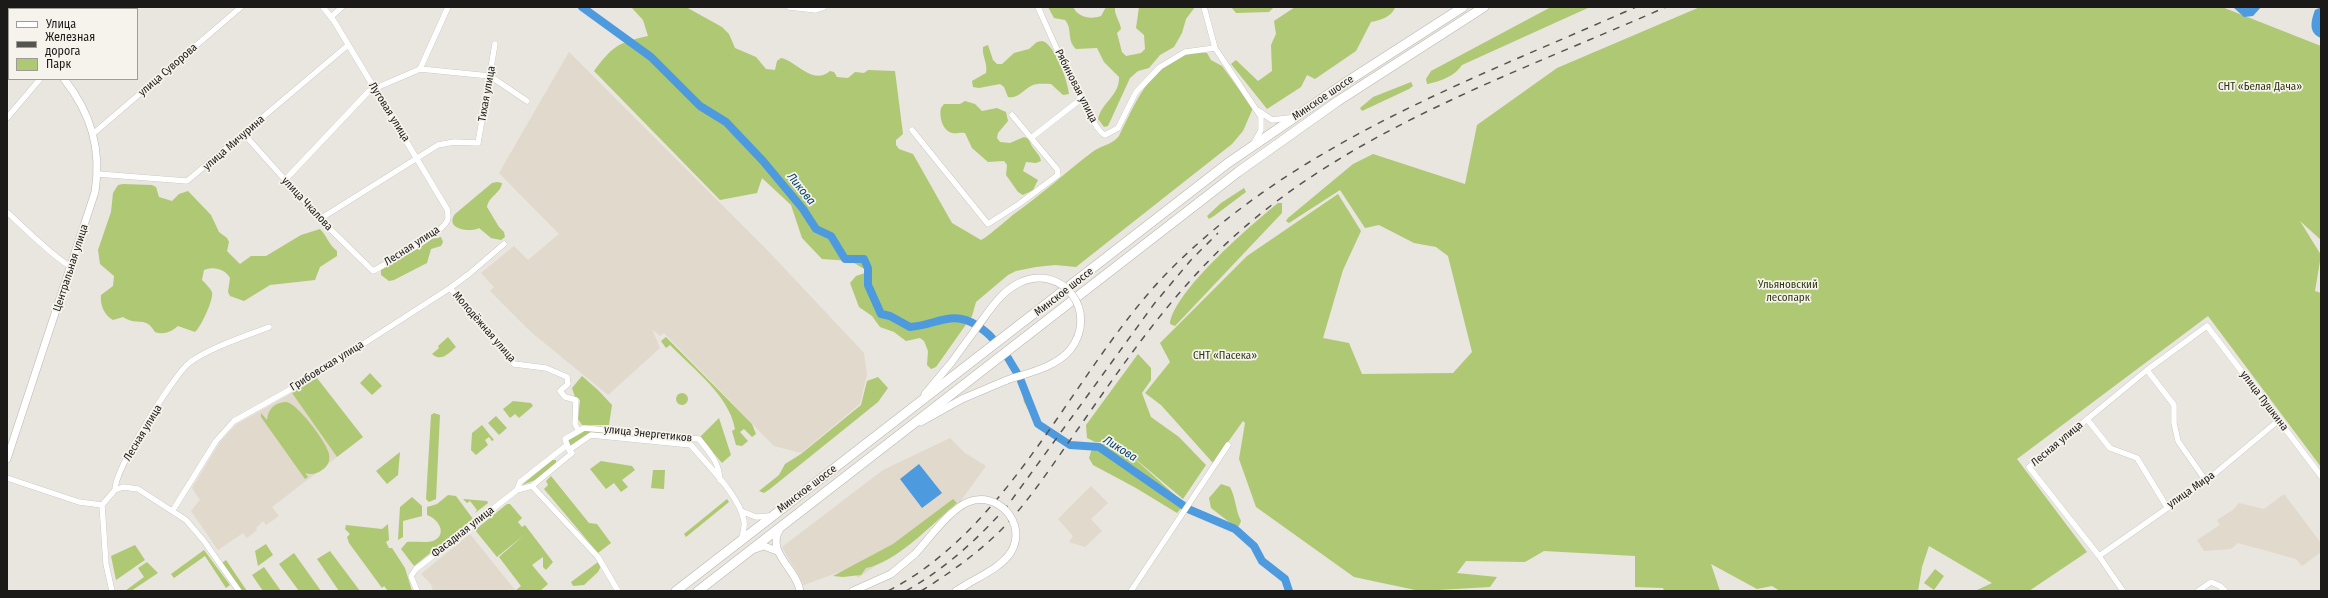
<!DOCTYPE html>
<html>
<head>
<meta charset="utf-8">
<style>
	body { margin:0 }
	#map { position:relative; width:2328px; height:598px; overflow:hidden; background:#e9e5df; font-family:"Fira Sans Condensed",sans-serif }
	canvas { display:block }
	.frame { position:absolute; inset:0; border:8px solid #1c1a18; pointer-events:none }
	.legend { position:absolute; left:8px; top:8px; width:130px; height:72px; box-sizing:border-box; background:#f6f3ec; border:1px solid #9f9c97; margin:0; padding:5px 7px; list-style:none; font-size:12px; color:#1c1a18 }
	.legend li { display:flex; align-items:center; gap:8px; height:20px }
	.legend b { width:20px; border:1px solid #9f9c97 }
</style>
</head>
<body>
<div id="map">
<canvas width="2328" height="598"></canvas>
<div class="frame"></div>
<ul class="legend">
<li><b style="height:5px;background:#fff"></b>Улица</li>
<li><b style="height:5px;background:#565451"></b>Железная дорога</li>
<li><b style="height:11px;background:#afc873"></b>Парк</li>
</ul>
</div>
<script>
const ctx = document.querySelector('canvas').getContext('2d');
ctx.lineJoin = 'round';
function fillPath(path, color) {
  ctx.fillStyle = color;
  ctx.fill(path, 'evenodd');
}
function trace(path, color, width, dash) {
  ctx.strokeStyle = color;
  ctx.lineWidth = width;
  ctx.lineCap = dash ? 'butt' : 'round';
  ctx.setLineDash(dash || []);
  ctx.stroke(path);
}
function label(font, color, halo, rows, align = 'center') {
  ctx.font = font + ' "Fira Sans Condensed",sans-serif';
  ctx.lineWidth = 3.5;
  ctx.setLineDash([]);
  ctx.textBaseline = 'middle';
  ctx.strokeStyle = halo;
  ctx.fillStyle = color;
  for (const [text, x, y, turn = 0] of rows) {
    ctx.save();
    ctx.translate(x, y);
    ctx.rotate((+turn || 0) * Math.PI / 180);
    ctx.textAlign = isNaN(turn) ? turn : align;
    if (halo) ctx.strokeText(text, 0, 0);
    ctx.fillText(text, 0, 0);
    ctx.restore();
  }
}
const built = new Path2D(`
	M569,52L769,252L864,353L867,374L860,404L801,453L774,446L664,333L660,336L652,329L660,348L608,395L531,332L490,291L494,287L481,273L514,246L528,260L559,234L499,173Z
	M292,393L337,457L272,507L279,516L266,525L263,521L256,528L257,530L247,538L243,533L218,550L191,511L200,500L192,488L220,442L237,424Z
	M950,438L965,453L986,466L960,502L947,506L885,559L858,578L850,568L804,585L782,547L883,470Z
	M1091,486L1108,503L1091,519L1102,531L1085,547L1069,542L1073,536L1058,519Z
	M2284,494L2321,543V552L2302,566L2296,559L2238,543L2231,549L2204,551L2197,540L2220,525L2217,520L2234,509L2239,503L2264,509Z
	M470,534L515,590L514,591H433L431,584L421,574Z`);
const green = new Path2D(`
	M631,7H686L722,27L729,34L735,48L756,57L766,69L775,70L777,61L781,58C797,61 812,86 830,71L834,72L837,77L848,78L855,72L864,73L868,70L895,71L903,134L896,140V145L899,149L913,154L952,223L981,240C985,239 1008,219 1014,214C1041,195 1065,173 1091,153C1100,145 1111,146 1119,136C1137,100 1157,48 1207,53L1211,60L1222,66L1253,108L1243,131L1232,144L1076,267L1055,265L1036,267L1016,271L1008,275L976,302L972,316L936,367L931,369L927,365L928,351L924,341L920,338L906,341L894,332L880,327L872,316L859,307L850,283L856,276L865,273L864,269L851,261L822,259L802,238L791,205L762,178L757,193L720,200L594,71C613,46 617,43 648,36L643,20Z
	M1048,7H1073C1078,17 1090,20 1101,16L1106,7H1115C1114,15 1120,21 1121,29L1117,33L1122,52L1126,56L1141,53L1145,49L1144,35L1136,28L1139,7H1195L1186,19L1182,33L1174,47L1160,55L1149,68L1138,71L1130,78L1108,126L1104,127L1098,119C1102,102 1120,95 1119,77L1104,62L1097,48L1076,49C1066,39 1073,29 1065,20L1054,18Z
	M1231,7H1274L1269,12L1236,13Z
	M1295,7L1395,8C1391,17 1381,20 1371,22L1356,51L1315,79L1307,75L1301,87L1267,109L1231,64L1236,60L1258,81L1272,71L1271,45L1276,34L1274,21Z
	M1551,7H1590L1462,65C1456,75 1440,82 1427,84L1426,79L1431,71Z
	M1700,7H2222L2321,46V240L2300,221L2321,255L2315,291L2321,293V467L2208,316L2017,459L2087,552L2029,591H1975L1992,583L1929,546L1922,567L1918,591H1780L1772,586L1757,589L1711,564L1720,591H1664L1663,588L1635,587V556L1544,551L1525,562L1466,561L1457,573L1497,577L1490,587L1420,591L1354,577L1256,507L1239,459L1245,423L1243,421L1213,463L1161,405L1145,393L1170,362L1160,343L1247,256L1338,194L1361,231L1343,270L1323,338L1349,343L1362,374L1453,373L1472,352L1448,256L1436,247L1414,243L1379,225L1365,228L1340,190L1289,223L1286,221L1288,218L1353,164L1373,154L1465,184L1477,125L1557,68Z
	M1042,41C1054,43 1068,81 1069,94L1063,95L1051,84C1044,84 1036,83 1031,86C1023,90 1018,99 1008,97L1004,87L1000,84L979,88L973,87L972,81L986,73C988,63 982,57 983,47L988,45L993,60L997,64H1002L1014,53L1029,49L1037,42Z
	M1411,82L1413,86L1409,89L1362,111L1360,108L1373,97Z
	M965,101L975,104L982,111L997,108L1006,112L1008,121L998,133L997,138L1000,142L1010,143L1024,137L1029,139C1031,149 1040,153 1041,161L1036,163L1026,162L1023,171L1038,180L1033,190L1023,195L1018,192L1006,175L1007,165L1004,161L988,162L972,148L965,133C960,132 957,134 952,133C942,130 939,116 941,108L944,104H960Z
	M497,182L502,183C501,193 489,196 487,207L499,227L504,232L505,237L501,240L491,238L479,228C470,233 444,229 455,214L492,183Z
	M123,184L152,185L156,187L159,197L172,201L179,194L188,191L211,215L219,232L227,238L229,242L227,251L240,264L251,256H266L301,235L320,229C327,236 329,245 337,251V256L320,267L315,280L270,285L244,301L230,296L228,292L230,278C225,269 214,266 204,270L202,280C205,283 210,288 212,292C214,299 201,327 195,332L178,326C171,332 164,335 155,332C145,315 139,327 123,317L113,320C104,315 100,305 101,295L113,286L114,276L100,264L98,250L111,212L113,193L118,185Z
	M1244,188L1246,192L1214,216L1209,219L1207,216L1221,203Z
	M1278,203H1282V213L1175,326L1170,324C1173,292 1252,224 1278,203Z
	M441,237L443,242L441,246L431,249L427,263L394,280L389,281L381,275V270L432,239Z
	M448,337L456,347C448,354 441,362 432,354L439,348L438,346Z
	M666,337L752,424L756,434L752,437L744,429L740,432L748,441L742,446L736,445L732,431L735,429C729,395 693,369 670,345L666,348L661,341Z
	M1138,354L1151,368V380L1142,393L1151,417L1179,437L1206,465L1183,499L1126,451L1185,504L1177,513L1136,488L1093,465L1089,458L1092,448L1103,442H1095L1087,438L1086,425Z
	M370,373L382,386L372,395L360,383Z
	M582,376L598,390L612,405L609,425H582L578,419L580,400L575,397L572,388Z
	M878,377L888,388L878,402L770,489L764,493L759,491L779,475L785,464L801,454L861,405L867,381Z
	M317,378L363,437L337,457L292,393Z
	M1024,382L1032,406L1042,423L1036,425L1024,402L1020,383Z
	M676 399a6 6 0 1 1 12 0a6 6 0 1 1-12 0Z
	M513,401L531,403L533,406L519,418L515,414L510,418L503,409Z
	M287,402C298,405 324,439 328,451C331,458 329,466 322,470C317,474 311,475 305,473L308,477L305,479L261,417V413L267,420C268,408 276,402 287,402Z
	M434,413L440,415L436,499L429,502L426,499L431,415Z
	M496,416L507,428L499,435L488,423Z
	M719,418L731,455L722,463L700,437Z
	M482,425L494,440L492,441L489,437L485,440L488,445L476,455L471,450L472,433Z
	M585,429L644,435V439L590,433L571,447L568,440Z
	M400,452L398,475L387,484L376,471Z
	M552,460H556V464L535,480L522,485Z
	M601,461L632,466L635,470L622,480L628,487L621,492L614,483L606,489L590,469Z
	M653,470H665L664,489L651,488Z
	M551,476L589,523L597,524L611,543L598,553L544,489L548,485L546,481Z
	M1221,484L1230,487C1236,498 1235,509 1241,521L1239,526L1233,525L1211,508L1209,498Z
	M448,495L456,496L473,519L414,566L401,549L407,542C414,541 426,543 433,541C448,535 439,519 427,515V507L437,504Z
	M412,497L422,506V516L403,521V537L398,540L400,507Z
	M463,499L487,501L488,503L475,513L477,510L470,501L467,503Z
	M727,499L729,502L686,537L684,534Z
	M953,499L957,503C933,523 896,563 866,568L861,575L843,577L833,576L893,544Z
	M507,504H510L522,518L518,522L522,527L525,525L553,562L546,570L543,567V557L532,565L548,584L540,591H515L521,586L499,557L524,535L497,557L475,530Z
	M388,524L389,540L386,542L389,548H392L405,568L412,591H388L384,586L382,588L349,543L347,537L350,534L345,529L346,525L382,529Z
	M266,544L273,555L258,566L255,551Z
	M135,545L145,560L116,580L111,556Z
	M204,550L230,585L226,588L205,556L174,578L171,574Z
	M330,551L360,591H339L317,559Z
	M294,553L321,591H299L279,564Z
	M226,560L247,591H241L222,563Z
	M147,562L158,573L131,591H125L144,577L138,568Z
	M598,562L601,566L598,572L584,585L573,586L571,582Z
	M264,567L281,591H263L252,575Z
	M1935,569L1944,576L1934,590L1924,583Z`);
const water = new Path2D(`
	M2233,7H2261L2253,16L2244,17Z
	M2321,7V38C2308,33 2311,21 2315,10Z
	M919,464L942,493L922,508L900,479Z`);
const river = new Path2D(`
	M582,7L651,57L700,106L726,122L763,161L803,209L816,229L831,236L845,259H864L868,268V285L881,314L890,316L910,327C937,325 952,309 978,326C983,330 988,333 992,338
	M1008,358L1017,373
	M1021,381L1038,424L1070,445L1099,447L1184,506
	M1188,509L1235,529L1254,546L1262,561L1285,579L1289,591`);
const minor = new Path2D(`
	M789,7L816,10L824,7
	M1038,7C1047,27 1091,130 1105,135L1118,128L1136,92L1160,67L1185,52L1215,48
	M1204,7L1215,48L1261,117V130L1254,143
	M89,9L91,7
	M331,17L342,7
	M7,56L9,55
	M420,69L448,7
	M1259,111L1272,120L1289,118
	M7,118L40,79
	M912,130L988,224L1019,204L1058,175L1057,169L1012,115
	M94,133L241,7
	M244,134L320,219L373,271C390,261 439,236 447,221C449,217 448,213 447,209L334,21L323,7
	M1031,138L1081,99
	M98,174L187,181L347,46
	M285,180L369,91L420,69L490,76L527,101
	M7,212C18,222 61,264 71,266
	M320,219L438,145L454,142L478,143L495,44
	M450,288L514,364L546,368L567,377L568,384L560,391L565,397L576,400L575,424L579,431
	M2147,370L2174,405V423L2178,441L2206,481
	M2087,419L2110,448L2137,458L2167,507
	M7,478L79,502L102,505
	M720,480C719,462 710,453 699,439L584,428L565,439L569,450L591,435L691,445C707,465 740,496 744,521C745,528 743,534 741,540
	M532,486L598,557L618,591
	M115,490L123,487L138,489L186,520L204,541L239,591
	M517,490L520,482L567,445
	M173,510L216,441L234,421L309,379L450,288L469,274L504,244
	M741,511L756,517L771,516
	M2099,556L2206,481L2279,420
	M112,591L106,564L102,505L115,490C114,471 172,378 188,364C206,349 246,336 269,327
	M417,591L411,576L416,569L517,490L532,486L572,453
	M1131,591L1228,445
	M2123,591L2099,556L2029,467L2147,370L2207,326L2321,476
	M2198,591L2211,582L2220,586L2225,591`);
const tertiary = new Path2D(`
	M7,24L9,26
	M925,394L951,363L975,330
	M921,422L962,399L1007,380
	M7,459L95,192C102,149 91,113 64,79
	M780,529C765,552 797,569 800,591
	M755,549L764,546L777,551
	M853,591L891,574L915,554
	M956,591L969,583`);
const trunk = new Path2D(`
	M676,591L1228,163L1348,81L1463,7
	M698,591L1238,172L1338,101L1484,7`);
const rail = new Path2D(`
	M888,591C1012,527 1072,373 1165,275C1293,143 1472,80 1636,7
	M906,591C946,568 978,539 1008,505L1154,304L1191,260L1218,233
	M921,591C950,573 978,553 1002,529C1029,501 1051,467 1073,436C1113,379 1152,321 1200,270C1322,138 1506,78 1666,7`);
const tertiaryBridge = new Path2D(`
	M975,330C988,313 999,293 1019,283C1062,262 1100,312 1070,350C1056,367 1028,373 1007,380
	M915,554C929,539 949,510 968,502C998,490 1028,524 1011,552C1002,566 983,575 969,583`);
const streetNames = [
	["улица Суворова",168,70,-41],
	["Рябиновая улица",1076,86,63],
	["Тихая улица",487,94,-80],
	["Минское шоссе",1323,98,-34],
	["Луговая улица",389,112,58],
	["улица Мичурина",234,143,-41],
	["улица Чкалова",307,204,47],
	["Лесная улица",412,246,-33],
	["Центральная улица",71,268,-72],
	["Минское шоссе",1064,292,-38],
	["Молодёжная улица",484,327,49],
	["Грибовская улица",327,366,-32],
	["улица Пушкина",2264,401,53],
	["Лесная улица",143,433,-59],
	["улица Энергетиков",648,434,6],
	["Лесная улица",2057,444,-40],
	["Минское шоссе",807,489,-37],
	["улица Мира",2191,490,-35],
	["Фасадная улица",463,532,-38]
];
const parkNames = [
	["СНТ «Белая Дача»",2260,87],
	["Ульяновский",1788,285],
	["лесопарк",1788,298],
	["СНТ «Пасека»",1225,356]
];
const waterNames = [
	["Ликова",801,189,51],
	["Ликова",1120,449,32]
];
fillPath(built, '#e0d9cc');
fillPath(green, '#afc873');
fillPath(water, '#4d9ade');
trace(river, '#4d9ade', 8);
trace(minor, '#bab7b1', 6);
trace(tertiary, '#bab7b1', 8);
trace(trunk, '#bab7b1', 10);
trace(minor, '#fff', 5.5);
trace(tertiary, '#fff', 7);
trace(trunk, '#fff', 9);
trace(rail, '#565451', 1.5, [7, 7]);
trace(tertiaryBridge, '#bab7b1', 8, []);
trace(tertiaryBridge, '#fff', 7);
label('11px', '#1c1a18', '#f6f3ec', streetNames);
label('11px', '#2d370f', '#f6f3ec', parkNames);
label('italic 12px', '#06426e', '#f6f3ec', waterNames);
</script>
</body>
</html>
